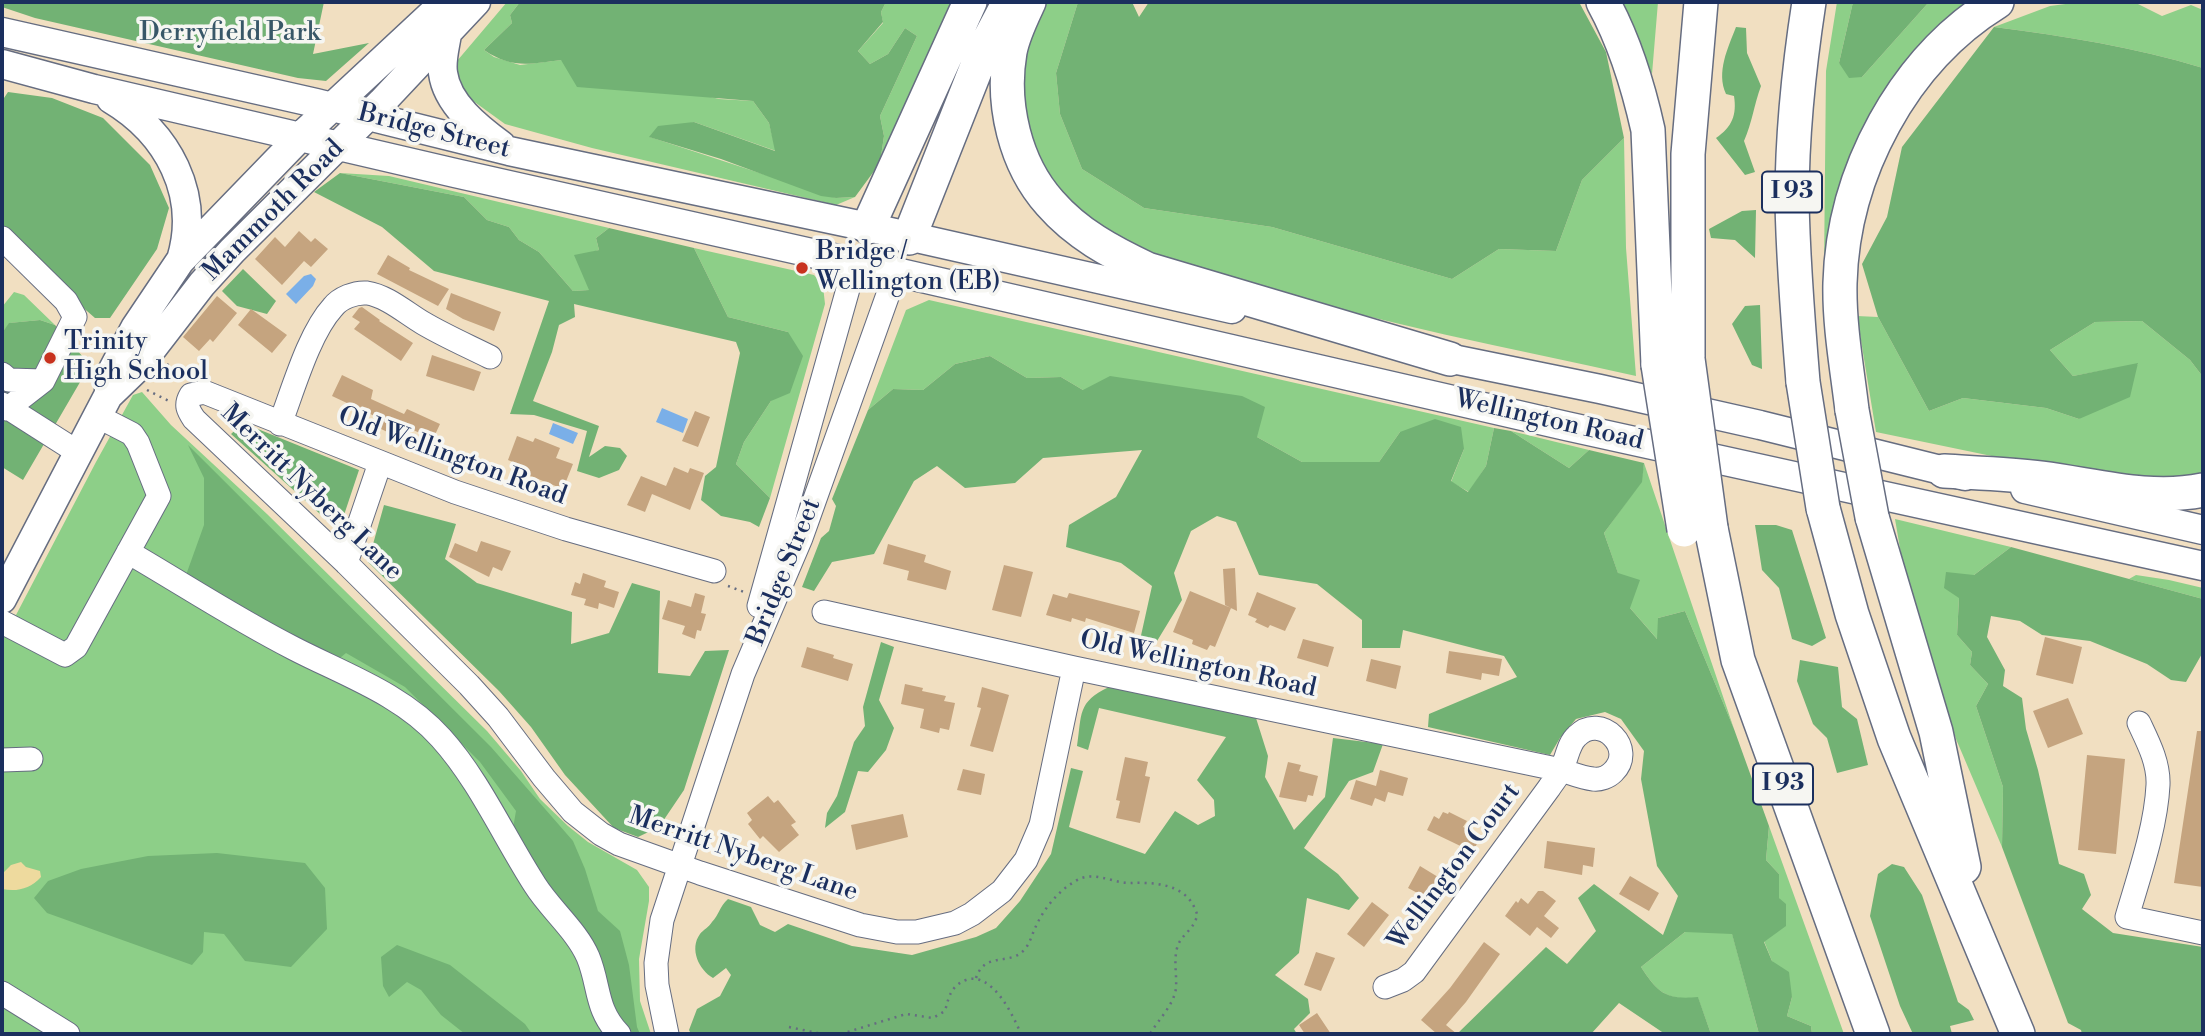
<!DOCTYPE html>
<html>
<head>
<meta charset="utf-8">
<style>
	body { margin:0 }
	#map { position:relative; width:2205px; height:1036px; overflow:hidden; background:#f1dfc1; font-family:"Libre Bodoni",serif }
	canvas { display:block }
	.frame { position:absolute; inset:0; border:4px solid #1b2f5e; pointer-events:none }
</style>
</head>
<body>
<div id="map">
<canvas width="2205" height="1036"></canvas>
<div class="frame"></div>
</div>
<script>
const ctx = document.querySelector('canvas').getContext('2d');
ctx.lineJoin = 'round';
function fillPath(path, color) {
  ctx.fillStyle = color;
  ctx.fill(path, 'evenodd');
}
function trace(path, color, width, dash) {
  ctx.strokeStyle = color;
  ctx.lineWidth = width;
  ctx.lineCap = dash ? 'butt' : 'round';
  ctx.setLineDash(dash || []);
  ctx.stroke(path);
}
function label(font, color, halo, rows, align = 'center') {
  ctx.font = font + ' "Libre Bodoni",serif';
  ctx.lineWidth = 7;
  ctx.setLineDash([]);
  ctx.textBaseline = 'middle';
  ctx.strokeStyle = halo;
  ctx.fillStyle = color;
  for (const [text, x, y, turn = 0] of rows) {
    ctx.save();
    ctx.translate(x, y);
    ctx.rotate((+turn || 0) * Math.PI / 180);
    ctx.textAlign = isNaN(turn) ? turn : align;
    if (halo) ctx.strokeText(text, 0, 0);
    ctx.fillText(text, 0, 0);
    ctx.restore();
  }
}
const green = new Path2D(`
	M507,2H520L510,15L512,23L484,50L494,57L520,65L561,60L719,99L753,101L769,123L776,151L694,122L650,137L836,198L855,197L836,205L592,148L505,124L469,98L455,76L457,61Z
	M886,2H956L880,163L884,136L880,116L917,36L905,28L888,54L870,64L858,51L883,23L881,12Z
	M1045,2H1078L1056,73L1060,114L1082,169L1144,208L1272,227L1452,279L1499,249L1556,251L1582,180L1624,138L1626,248L1636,376C1509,348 1380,323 1254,286C1196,270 1132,254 1083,218C1018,171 1007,68 1045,2Z
	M1618,2H1658L1652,74L1626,15Z
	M1837,2H1853L1839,63L1862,77L1929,2H1972L1897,89L1833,267L1824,268L1826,71Z
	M2081,2H2134L2162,16L2191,5L2203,10V68C2134,47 2065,36 1994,27L2050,6Z
	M340,173L389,176L609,228L596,238L599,250L589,253L590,290L573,291L539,252L519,240L509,227L487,220L464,197Z
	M694,248L814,275L823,286L825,304L770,498L736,464L744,442L771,401L788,332L728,317Z
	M14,292L24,295L55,325L40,320L10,323L2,333V307Z
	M929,300L1494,428L1486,466L1469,492L1451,482L1464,449L1400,432L1379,462H1302L1257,437L1083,390L1061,377L1027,378L990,356L955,364L923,390L893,389L868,410L906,310Z
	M1857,316L1878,317L1929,411L1963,398L2046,408L2079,419L2138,364L2073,376L2050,350L2095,322L2142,321L2190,360L2203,377V481L2088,476L1876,432Z
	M142,392L171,425L267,514L487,731L521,771L540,799L568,826L588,842L637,870L649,887V901L639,959L640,1001L651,1034H2V611L16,615L96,462L133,395Z
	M1511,431L1589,450L1569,468Z
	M1644,463L1734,729L1685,611L1658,618V640L1630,608L1604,533L1641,482Z
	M1895,519L2011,547L1974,575L1959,598L1957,635L1972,652L1970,665L1988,684L1976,706L2003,787L2002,847L1956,739L1904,572Z
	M2136,575L2169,580L2203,588V599L2129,579Z
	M1769,826L1844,1034H1812L1811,1026L1787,1016L1792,997L1772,961L1764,941L1786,925L1779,898V874L1766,860Z
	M1707,931L1732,933L1759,1034H1711L1698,998C1666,1000 1658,993 1641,967L1685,932Z`);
const forest = new Path2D(`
	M2,2H324L313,54L369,43L326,81L298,78L35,18L2,7Z
	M520,2H886L881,12L883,22L858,51L870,64L888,54L905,28L917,36L880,116L884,136L880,163L855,197L836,198L821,196L721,159L649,137L658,126L694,122L775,151L769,123L753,101L577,87L561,60C529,64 512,69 484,50L512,23L510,15Z
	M1078,2H1132L1139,17L1149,2H1579L1606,52L1624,138L1582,180L1556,251L1499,249L1452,279L1272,227L1144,208L1082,169L1060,114L1056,73Z
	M1853,2H1929L1862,77L1849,78L1839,63Z
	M1736,27L1746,28L1747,53L1761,86C1754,105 1752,123 1744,141L1755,172L1745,175L1716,138C1732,127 1737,115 1734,96L1726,94C1716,72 1728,48 1736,27Z
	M1994,27C2065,36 2134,47 2203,68V377L2190,360L2142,321L2095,322L2050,350L2073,376L2138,363L2130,397L2079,419L2046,408L1963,398L1929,411L1878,317L1862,264L1887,217L1902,147Z
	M8,92L52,98L103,118L150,165L169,208L157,249L110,318H95L27,259L2,223V101Z
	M340,173L464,197L487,220L509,227L519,240L539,252L573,291L589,290L574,255L599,250L596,238L609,228L694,248L728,317L788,332L803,356L790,393L771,401L744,442L736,464L770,498L759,527L750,522L721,516L701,500L705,476L716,467L740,353L736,342L574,304L575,317L559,325L552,352L533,401L599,426L589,457L605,446L620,448L627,456L619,470L599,478L577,471L587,431L534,415L510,414L549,301L434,271L382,227L314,192Z
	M1756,210L1755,258L1735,240L1711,238L1709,229L1742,211Z
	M243,269L276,301L267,314L237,306L222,291Z
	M1760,305L1762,369L1752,365L1732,324L1745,306Z
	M40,320L55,325L90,365L23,480L2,467V333L9,323Z
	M990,356L1027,378L1061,377L1083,390L1110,376L1242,396L1265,407L1257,437L1302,462H1379L1400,432L1435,419L1461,427L1464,449L1451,481L1468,492L1486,466L1494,428L1511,431L1569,468L1589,450L1644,463L1642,482L1604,533L1618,573L1640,580L1630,608L1657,639L1658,618L1685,611L1734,729L1769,826L1766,860L1779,874V898L1786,904V926L1764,942L1772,961L1789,972L1792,997L1787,1016L1811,1026L1812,1034H1759L1732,934L1685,932L1641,967C1658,993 1666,1000 1698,997L1711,1034H1665L1619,1003L1591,1034H1457L1546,947L1567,964L1596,931L1578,898L1594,884L1663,935L1678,896L1657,866L1641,779L1644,751L1621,719L1605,712L1576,719L1560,738L1550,755L1428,727L1429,714L1517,677L1504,656L1403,630L1400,648H1362V620L1317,584L1259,575L1236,522L1217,516L1191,531L1174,573L1182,600L1154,646L1140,640L1152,586L1121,563L1066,547L1069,525L1116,497L1142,450L1043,458L1015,483L965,488L937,466L914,481L874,554L832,562L814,591L802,587L821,538L829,531L836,506L832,499L868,410L893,389L923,390L955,364Z
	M243,423L359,470L343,518L329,522L231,434Z
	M188,445L491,747L573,841L585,869L598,911L620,931L629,965L637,1027L640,1034H630L512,834L516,811L480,762L405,687L346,653L335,662L186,575L204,525V478Z
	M384,505L456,524L445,559L477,583L572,612L571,644L609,633L632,583L660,591L658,673L690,676L705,651L729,650L684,790L659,827L638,837L614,828L565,775L531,727L499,691L368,562Z
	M1755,525H1776L1792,530L1826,638L1812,646L1792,639L1779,588L1762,570Z
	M2011,547L2203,599V652L2186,682L2171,680L2147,664L2090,641L2042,635L2020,621L1991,616L1987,637L2005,670L2003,686L2022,698L2026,729L2038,770L2059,864L2084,874L2091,895L2082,909L2113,933L2203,947V1034H2082L2081,1030L2068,1023L2002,847L2003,787L1976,706L1988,684L1970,665L1972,652L1957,635L1959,598L1944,588L1946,572L1974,575Z
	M881,642L894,647L879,700L894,728L886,750L868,772L858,771L845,812L825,828L827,813L837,796L854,742L865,726L863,707Z
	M1800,660L1838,667L1842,707L1857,719L1868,765L1837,773L1827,738L1813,724L1797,681Z
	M1109,687L1256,718L1268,756L1265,777L1294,830L1325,797L1333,738L1383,744L1373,772L1349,781L1304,848L1338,874L1359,898L1349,910L1307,898L1299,953L1275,975L1308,999L1310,1013L1294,1029L1297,1034H691L689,1030L697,1009L720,996L731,975L726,968L713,978C699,970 689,949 700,934C703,930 709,927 712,922C719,915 719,907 728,899L751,907L760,925L775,932L788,924L852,946L912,955L976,937L996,928L1020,901L1051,854L1071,768L1083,771L1069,827L1145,854L1175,811L1198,825L1215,816L1214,800L1197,780L1226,737L1099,708L1088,750L1077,746C1082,714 1077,702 1109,687Z
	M217,853L305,863L325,888L327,929L291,967L245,961L224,934L204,932L203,952L192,965L47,913L34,898L48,881L81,869L148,856Z
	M1892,864L1904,867L1922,895L1958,1002L1969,1010L1974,1020L1950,1026L1952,1034H1913L1900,1006L1870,916L1878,874Z
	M397,945L450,965L525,1024L532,1034H465L441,1015L421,990L407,982L389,997L383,986L381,957Z`);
const sand = new Path2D(`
	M21,862L26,867L40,871L41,877C30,889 17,892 2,889V874L11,865Z`);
const water = new Path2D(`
	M311,274L316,279L313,286L296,304L286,294L304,276Z
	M662,408L688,419L683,433L656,422Z
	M553,423L578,433L573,444L549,434Z`);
const building = new Path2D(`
	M299,231L311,242L315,238L328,249L311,267L304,261L282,285L255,259L275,237L285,247Z
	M388,255L410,268L409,270L449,289L438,306L377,274Z
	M451,293L501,312L494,331L463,319L446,309Z
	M217,296L237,313L213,342L210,339L199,351L183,337Z
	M362,307L380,320L379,321L413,343L401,361L354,329L360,322L352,317L359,308Z
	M251,309L287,335L272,353L238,325Z
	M432,355L481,372L474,391L426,376Z
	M342,375L373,390L371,399L404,414L407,409L440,424L433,439L411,429L406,441L379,428L383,420L332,396Z
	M695,411L710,417L698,447L682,441Z
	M517,436L533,442L535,438L560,448L556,458L573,464L563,489L523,473L525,467L508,460Z
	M674,467L688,473L690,468L704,473L690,510L652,494L645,512L627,505L641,476L666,486Z
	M481,541L511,551L502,571L493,567L489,577L449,557L455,543L477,552Z
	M888,544L926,555L924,562L951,571L946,590L907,580L909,571L883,564Z
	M1004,565L1033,572L1021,617L992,610Z
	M1235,568L1237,611L1225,605L1223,569Z
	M583,573L606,581L604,587L619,592L614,608L599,603L598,609L584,605L586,599L571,595L575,582L580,584Z
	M1190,591L1231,608L1215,647L1210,645L1207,650L1192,644L1193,640L1173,632Z
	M1257,592L1296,608L1285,631L1270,625L1268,628L1255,622L1257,619L1248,615Z
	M695,593L705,596L701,613L706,614L701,631L697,630L695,639L682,634L685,626L662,619L668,600L691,607Z
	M1069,593L1140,611L1134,633L1086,618L1085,622L1072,618L1071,622L1046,615L1053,594L1067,598Z
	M2045,637L2082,647L2073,684L2036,675Z
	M1303,639L1334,647L1328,667L1297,658Z
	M807,647L834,655L833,658L853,664L848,681L801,667Z
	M1449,651L1502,659L1499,676L1482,673L1481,680L1446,673Z
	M1371,659L1401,666L1396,689L1366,681Z
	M905,684L923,688L922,691L946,696L944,701L955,703L949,730L940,728L939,733L920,728L924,709L901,704Z
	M982,687L1009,695L993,752L970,746L981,708L977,707Z
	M2068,698L2083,734L2048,748L2033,711Z
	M2197,731H2203V887L2174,883Z
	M2087,755L2125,759L2116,854L2078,850Z
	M1125,757L1148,762L1145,776L1150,777L1140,823L1116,818L1120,801L1116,800Z
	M1288,762L1301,765L1299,771L1318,776L1313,796L1308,795L1306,802L1279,797Z
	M963,769L985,774L981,795L957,790Z
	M1380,770L1408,778L1403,796L1388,792L1385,802L1375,798L1372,806L1350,799L1356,780L1376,786Z
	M768,796L774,803L778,800L796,822L791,825L799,835L779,852L763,836L760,839L748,824L752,820L747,813Z
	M1443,812L1448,814L1449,812L1467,821L1463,827L1481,835L1473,852L1427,830L1434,816L1439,819Z
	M903,814L908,837L856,850L851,825Z
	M1547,841L1595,848L1593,867L1583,865L1582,875L1544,868Z
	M1420,866L1438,877L1427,898L1408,888Z
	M1630,876L1659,893L1649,911L1619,894Z
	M1538,891H1543L1556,901L1544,916L1559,928L1551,938L1537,927L1530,936L1505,916L1516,901L1518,903L1521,898L1528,904Z
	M1372,902L1389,915L1364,947L1347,934Z
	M1484,942L1500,954L1466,1002L1446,1025L1457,1034H1437L1421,1020L1450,988Z
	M1316,952L1335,958L1321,991L1304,985Z
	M1317,1013L1331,1034H1305L1299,1025Z`);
const path = new Path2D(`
	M167,364L183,379
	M147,390L169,401
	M728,586L744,592
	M976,978C985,951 1010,966 1024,950C1030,944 1032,934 1036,926C1044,909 1057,892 1074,882C1092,869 1111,883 1130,883C1154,882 1185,884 1195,909C1197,914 1198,914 1196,919C1193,929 1182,935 1178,945C1173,959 1177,974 1176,988C1174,1005 1158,1020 1150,1034
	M789,1027L822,1034
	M841,1034L906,1014L933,1018L945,1011C949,996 951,986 966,980C992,971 1013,1015 1021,1034`);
const minor = new Path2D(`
	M2,238L66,301L75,317L43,381L7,409
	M2,374L9,380L43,381
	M2,404L79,453
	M280,424C293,390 309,333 333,307C340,298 355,292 367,293C387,296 406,313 423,323C445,336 468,346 490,357
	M128,552C183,584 236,619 293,648C343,674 402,694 441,738C479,780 504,837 535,885C550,909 577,931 588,957C600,986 595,1009 619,1034
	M346,563L380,463
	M714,571L566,529L455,492L204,392L191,395C185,405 188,410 194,419L346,563L469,685L498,717L544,778L573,812L601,834L619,844L700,873L860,925L897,932H917L955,923L972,914L1002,891L1026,860L1041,825L1074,668
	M759,606L855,264
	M824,612L1074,668L1561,770C1571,773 1582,778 1593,779C1600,780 1608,777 1613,772C1637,749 1601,712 1577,736C1568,744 1567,759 1561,770C1558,776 1553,782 1549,788L1414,972L1403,980L1385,987
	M2,622L65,655L76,647L159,496L138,443L132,434L97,416
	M2139,723C2148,742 2159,763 2158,785C2156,827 2139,876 2127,917L2203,933
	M2,760L31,759
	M2,993L68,1034
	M667,1034L657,985L656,963L662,920L743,674L801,538L896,272`);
const major = new Path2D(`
	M2,32L316,103L509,151L868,227L1232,309
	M447,34C445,47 441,60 443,73C447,104 478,128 501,145
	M2,64L94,89L455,173L896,272L1566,426L2203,566
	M111,99C168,133 201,194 181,260
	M1428,354L1600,389L1760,425L1965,476
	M109,393V377L135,328L180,261L301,136L445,2
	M2025,489L2203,530
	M2,599L108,396L138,367L202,284L232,251L382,102L476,2`);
const highway = new Path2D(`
	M1029,2C1022,17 1013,35 1010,52C1001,104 1015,164 1050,203C1077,234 1111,252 1147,269L1450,359
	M1603,2C1625,42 1638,85 1648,130L1658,365
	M868,227L970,2
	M909,238L983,51L1009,2
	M1688,359V154L1701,2
	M1803,382C1798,322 1793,261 1792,200C1792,134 1799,67 1809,2
	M1852,410C1847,368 1839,325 1840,283C1843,173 1903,60 1997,2
	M1944,471C1977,473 2010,474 2042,478C2096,485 2149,501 2203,490
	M1823,508L1852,614L1894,738L2018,1034
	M1872,517L1936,732L1964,867
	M1711,528L1738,660L1873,1034`);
const highwayBridge = new Path2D(`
	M1688,359L1711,528
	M1658,365L1684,530
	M1803,382L1823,508
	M1852,410L1872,517`);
const markers = [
	[802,268,7,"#c8321e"],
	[50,358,7,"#c8321e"]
];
const shields = [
	[1792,192,60],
	[1783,784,60]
];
const shieldNames = [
	["I 93",1792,192],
	["I 93",1783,784]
];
const parkNames = [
	["Derryfield Park",230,34]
];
const streetNames = [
	["Bridge Street",434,132,14],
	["Mammoth Road",274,211,-45],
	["Wellington Road",1549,421,13],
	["Old Wellington Road",452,457,20],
	["Merritt Nyberg Lane",311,493,44],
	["Bridge Street",785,572,-68],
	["Old Wellington Road",1198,665,12],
	["Merritt Nyberg Lane",743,855,19],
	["Wellington Court",1455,867,-53]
];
const poiNames = [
	["Bridge /",816,253],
	["Wellington (EB)",816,283],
	["Trinity",64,343],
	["High School",64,373]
];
fillPath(green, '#8dcf88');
fillPath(forest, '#72b274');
fillPath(sand, '#eeda9e');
fillPath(water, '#7aafe8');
fillPath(building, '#c5a47f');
trace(minor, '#666d81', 25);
trace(major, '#666d81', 31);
trace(highway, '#666d81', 36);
trace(path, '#666d81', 2.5, [2, 5]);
trace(minor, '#fff', 23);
trace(major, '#fff', 28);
trace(highway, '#fff', 33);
trace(highwayBridge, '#666d81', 36, []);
trace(highwayBridge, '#fff', 33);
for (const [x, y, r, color] of markers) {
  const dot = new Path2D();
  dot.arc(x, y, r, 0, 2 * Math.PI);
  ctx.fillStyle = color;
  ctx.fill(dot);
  trace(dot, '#f6f6f2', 2.5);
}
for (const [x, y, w] of shields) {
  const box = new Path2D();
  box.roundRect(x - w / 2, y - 20.5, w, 41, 5);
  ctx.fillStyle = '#f6f6f2';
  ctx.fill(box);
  trace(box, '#1b2f5e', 2);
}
label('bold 24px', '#1b2f5e', null, shieldNames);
label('26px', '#385768', '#f6f6f2', parkNames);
label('26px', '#1b2f5e', '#f6f6f2', streetNames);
label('26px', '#1b2f5e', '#f6f6f2', poiNames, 'left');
</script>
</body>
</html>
